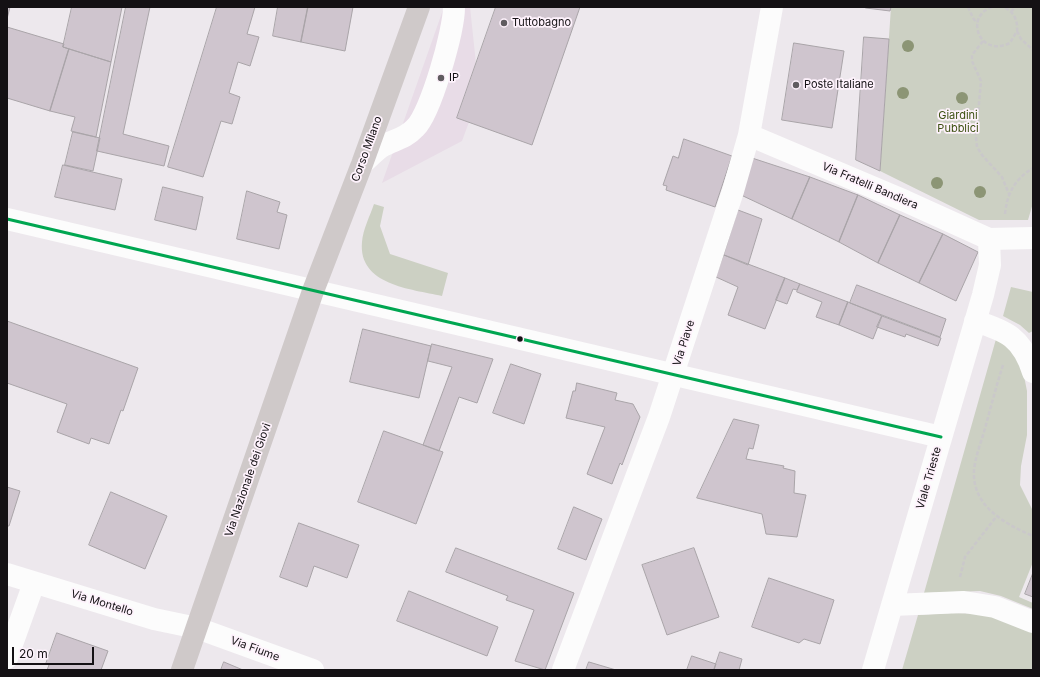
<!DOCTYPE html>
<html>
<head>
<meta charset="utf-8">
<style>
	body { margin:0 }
	#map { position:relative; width:1040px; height:677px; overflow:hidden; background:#ede8ed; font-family:Inter,sans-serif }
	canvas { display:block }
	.frame { position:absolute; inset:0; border:8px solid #141114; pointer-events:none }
	.scale { position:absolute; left:12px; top:647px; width:82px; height:18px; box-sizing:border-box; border:2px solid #141114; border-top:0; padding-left:5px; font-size:12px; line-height:14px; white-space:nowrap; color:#141114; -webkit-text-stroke:3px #fef2fc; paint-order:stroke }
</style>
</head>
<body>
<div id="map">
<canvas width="1040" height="677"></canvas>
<div class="frame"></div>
<div class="scale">20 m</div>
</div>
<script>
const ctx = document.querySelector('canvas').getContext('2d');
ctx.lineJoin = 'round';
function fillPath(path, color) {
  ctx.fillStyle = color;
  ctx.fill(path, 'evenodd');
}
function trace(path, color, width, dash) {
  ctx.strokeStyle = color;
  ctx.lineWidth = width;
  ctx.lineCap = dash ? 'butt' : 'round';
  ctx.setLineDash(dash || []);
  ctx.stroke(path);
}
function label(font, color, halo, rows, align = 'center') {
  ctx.font = font + ' Inter,sans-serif';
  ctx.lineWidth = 3.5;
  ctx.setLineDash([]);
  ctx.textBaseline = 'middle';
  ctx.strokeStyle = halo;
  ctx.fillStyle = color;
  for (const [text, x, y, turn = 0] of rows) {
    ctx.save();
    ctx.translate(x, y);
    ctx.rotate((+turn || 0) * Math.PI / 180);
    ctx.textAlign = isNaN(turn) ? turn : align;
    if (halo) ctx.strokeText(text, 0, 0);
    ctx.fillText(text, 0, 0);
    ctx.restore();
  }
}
const built = new Path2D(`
	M444,7H470L476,64L457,118L469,122L462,141L382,183Z`);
const green = new Path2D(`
	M891,7H1033V203L1028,220H979L880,171Z
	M374,204L384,207L380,226L390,254L448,273L442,296C411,289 358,285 362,242C363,229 370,216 374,204Z
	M1011,287L1033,292V331L1029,333L1020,325L1003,316Z
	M996,339L1011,349L1023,371L1027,391V435L1021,466L1020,485L1033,511V562L1019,597L1033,603V609L1001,596L980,591L924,593Z
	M951,613L987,614L1033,631V670H902L918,615Z`);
const building = new Path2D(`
	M7,7H10L7,19Z
	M72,7H122L111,62L63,47Z
	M126,7H150L123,134L169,146L164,166L97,151Z
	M217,7H255L247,34L259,37L250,66L238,62L229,93L240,97L232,124L221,121L203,177L168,167Z
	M278,7H308L301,42L273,36Z
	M308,7H353L345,51L301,42Z
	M496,7H580L532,145L457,118Z
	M867,7H891L890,11L866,8Z
	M7,27L64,44L63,47L69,49L50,111L7,98Z
	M864,37L889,39L880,171L856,160Z
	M794,43L844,51L832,128L782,120Z
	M69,49L111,62L96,137L71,131L75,117L50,111Z
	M73,132L100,138L93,171L65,165Z
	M684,139L732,156L715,207L666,190L667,186L663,185L673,156L678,158Z
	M752,158L810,177L792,219L741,195Z
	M63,165L122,179L115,210L55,197Z
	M810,177L858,195L839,242L792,219Z
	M163,187L203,197L196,230L155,220Z
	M247,191L280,202L277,212L287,215L279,249L237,239Z
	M858,195L900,215L878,263L839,242Z
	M738,210L762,219L748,265L724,255Z
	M900,215L943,234L919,283L878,263Z
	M943,234L978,252L956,301L919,283Z
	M724,255L785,278L765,329L728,315L738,287L716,277Z
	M785,278L800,284L797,290L793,289L787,304L776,300Z
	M800,284L848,302L839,325L816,317L822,302L797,292Z
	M857,285L946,319L940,337L850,303Z
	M848,302L882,316L873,339L839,325Z
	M882,316L941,338L938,346L906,334L905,337L877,327Z
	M7,321L138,368L123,411L121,410L109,444L91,438L89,444L57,432L67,404L7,383Z
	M363,329L431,346L419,398L350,382Z
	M432,344L493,359L477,403L459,397L439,451L423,445L452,367L428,361Z
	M511,364L541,374L524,424L493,413Z
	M577,383L617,393L615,400L633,404L640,417L622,465L620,463L612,484L587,474L605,427L566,418L573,391H575Z
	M734,419L759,425L753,449L749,448L746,459L784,466L783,468L795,471L794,493L806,495L797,537L766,534L762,514L697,498Z
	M384,431L443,452L416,524L358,502Z
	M7,487L20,491L9,526H7Z
	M111,492L167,516L145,569L89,545Z
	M574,507L602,519L586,560L558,549Z
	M299,523L359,545L347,578L314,566L307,587L280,577Z
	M456,548L574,593L545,670L515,661L534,610L506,600L508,596L446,572Z
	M694,548L719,617L667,635L642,565Z
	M1033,573V597L1025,594Z
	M769,578L834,600L820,644L804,639L799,643L752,627Z
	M409,591L498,627L487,656L397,621Z
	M57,633L108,651L101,670H47L49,665L46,664Z
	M720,652L742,659L739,670H714Z
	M692,656L716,664L714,670H687Z
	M224,662L243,670H221Z
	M589,662L616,670H586Z`);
const path = new Path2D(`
	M968,7L973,18L977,23
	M992,7C964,16 979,58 1010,43L1017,31C1018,21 1014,11 1003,7
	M1011,12L1015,7
	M1017,31L1021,39L1033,50
	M983,41L972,55V61L981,81L976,137L977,147L982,155L1002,177L1009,194
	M1005,214C1007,193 1015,179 1033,168
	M1003,365C996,387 990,410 984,432C980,445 975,458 974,471C972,506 1005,524 1033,536
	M960,577L965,557L996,517`);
const minor = new Path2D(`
	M749,135L905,201L989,239L1033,238
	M362,164C369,158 376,150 383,146C394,140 406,138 415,128C431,113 454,30 454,7
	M7,219L941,437
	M975,321C1007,331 1022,338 1033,372
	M7,574L154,619L197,628L313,670
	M892,605L964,602L995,607L1033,622
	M7,658L34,583
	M563,670L659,417L733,191L749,135L772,7
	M873,670L983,295L990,265L989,239`);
const major = new Path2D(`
	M182,670L313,291L362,164L419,7`);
const bus1 = new Path2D(`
	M7,219L941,437`);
const trees = [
	[908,46],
	[903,93],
	[962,98],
	[937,183],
	[980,192]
];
const markers = [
	[504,23,4,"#605c60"],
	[441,78,4,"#605c60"],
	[796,85,4,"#605c60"],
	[520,339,3.5,"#141114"]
];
const poiNames = [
	["Tuttobagno",512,23],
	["IP",449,78],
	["Poste Italiane",804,85]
];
const parkNames = [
	["Giardini",958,116],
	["Pubblici",958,129]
];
const streetNames = [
	["Corso Milano",367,149,-70],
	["Via Fratelli Bandiera",870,186,23],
	["Via Piave",684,343,-72],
	["Viale Trieste",929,478,-74],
	["Via Nazionale dei Giovi",248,480,-71],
	["Via Montello",102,603,17],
	["Via Fiume",255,649,20]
];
fillPath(built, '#e8dce7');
fillPath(green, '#ccd0c3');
fillPath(building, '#cfc5ce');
trace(building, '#a9a4a8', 1);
trace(path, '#cac8ca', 2.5, [4, 2]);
trace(minor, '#fcfcfc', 22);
trace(major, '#cfc9c9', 22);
trace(bus1, '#00a651', 3);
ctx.fillStyle = '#8c9575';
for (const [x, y] of trees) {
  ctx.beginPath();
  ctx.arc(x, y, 6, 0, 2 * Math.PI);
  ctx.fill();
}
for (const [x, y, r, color] of markers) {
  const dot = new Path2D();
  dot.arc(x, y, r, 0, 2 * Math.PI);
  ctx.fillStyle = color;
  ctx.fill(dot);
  trace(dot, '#fef2fc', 1.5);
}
label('11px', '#141114', '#fef2fc', poiNames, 'left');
label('11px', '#3d5112', '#fef2fc', parkNames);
label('11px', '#141114', '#fef2fc', streetNames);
</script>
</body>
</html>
